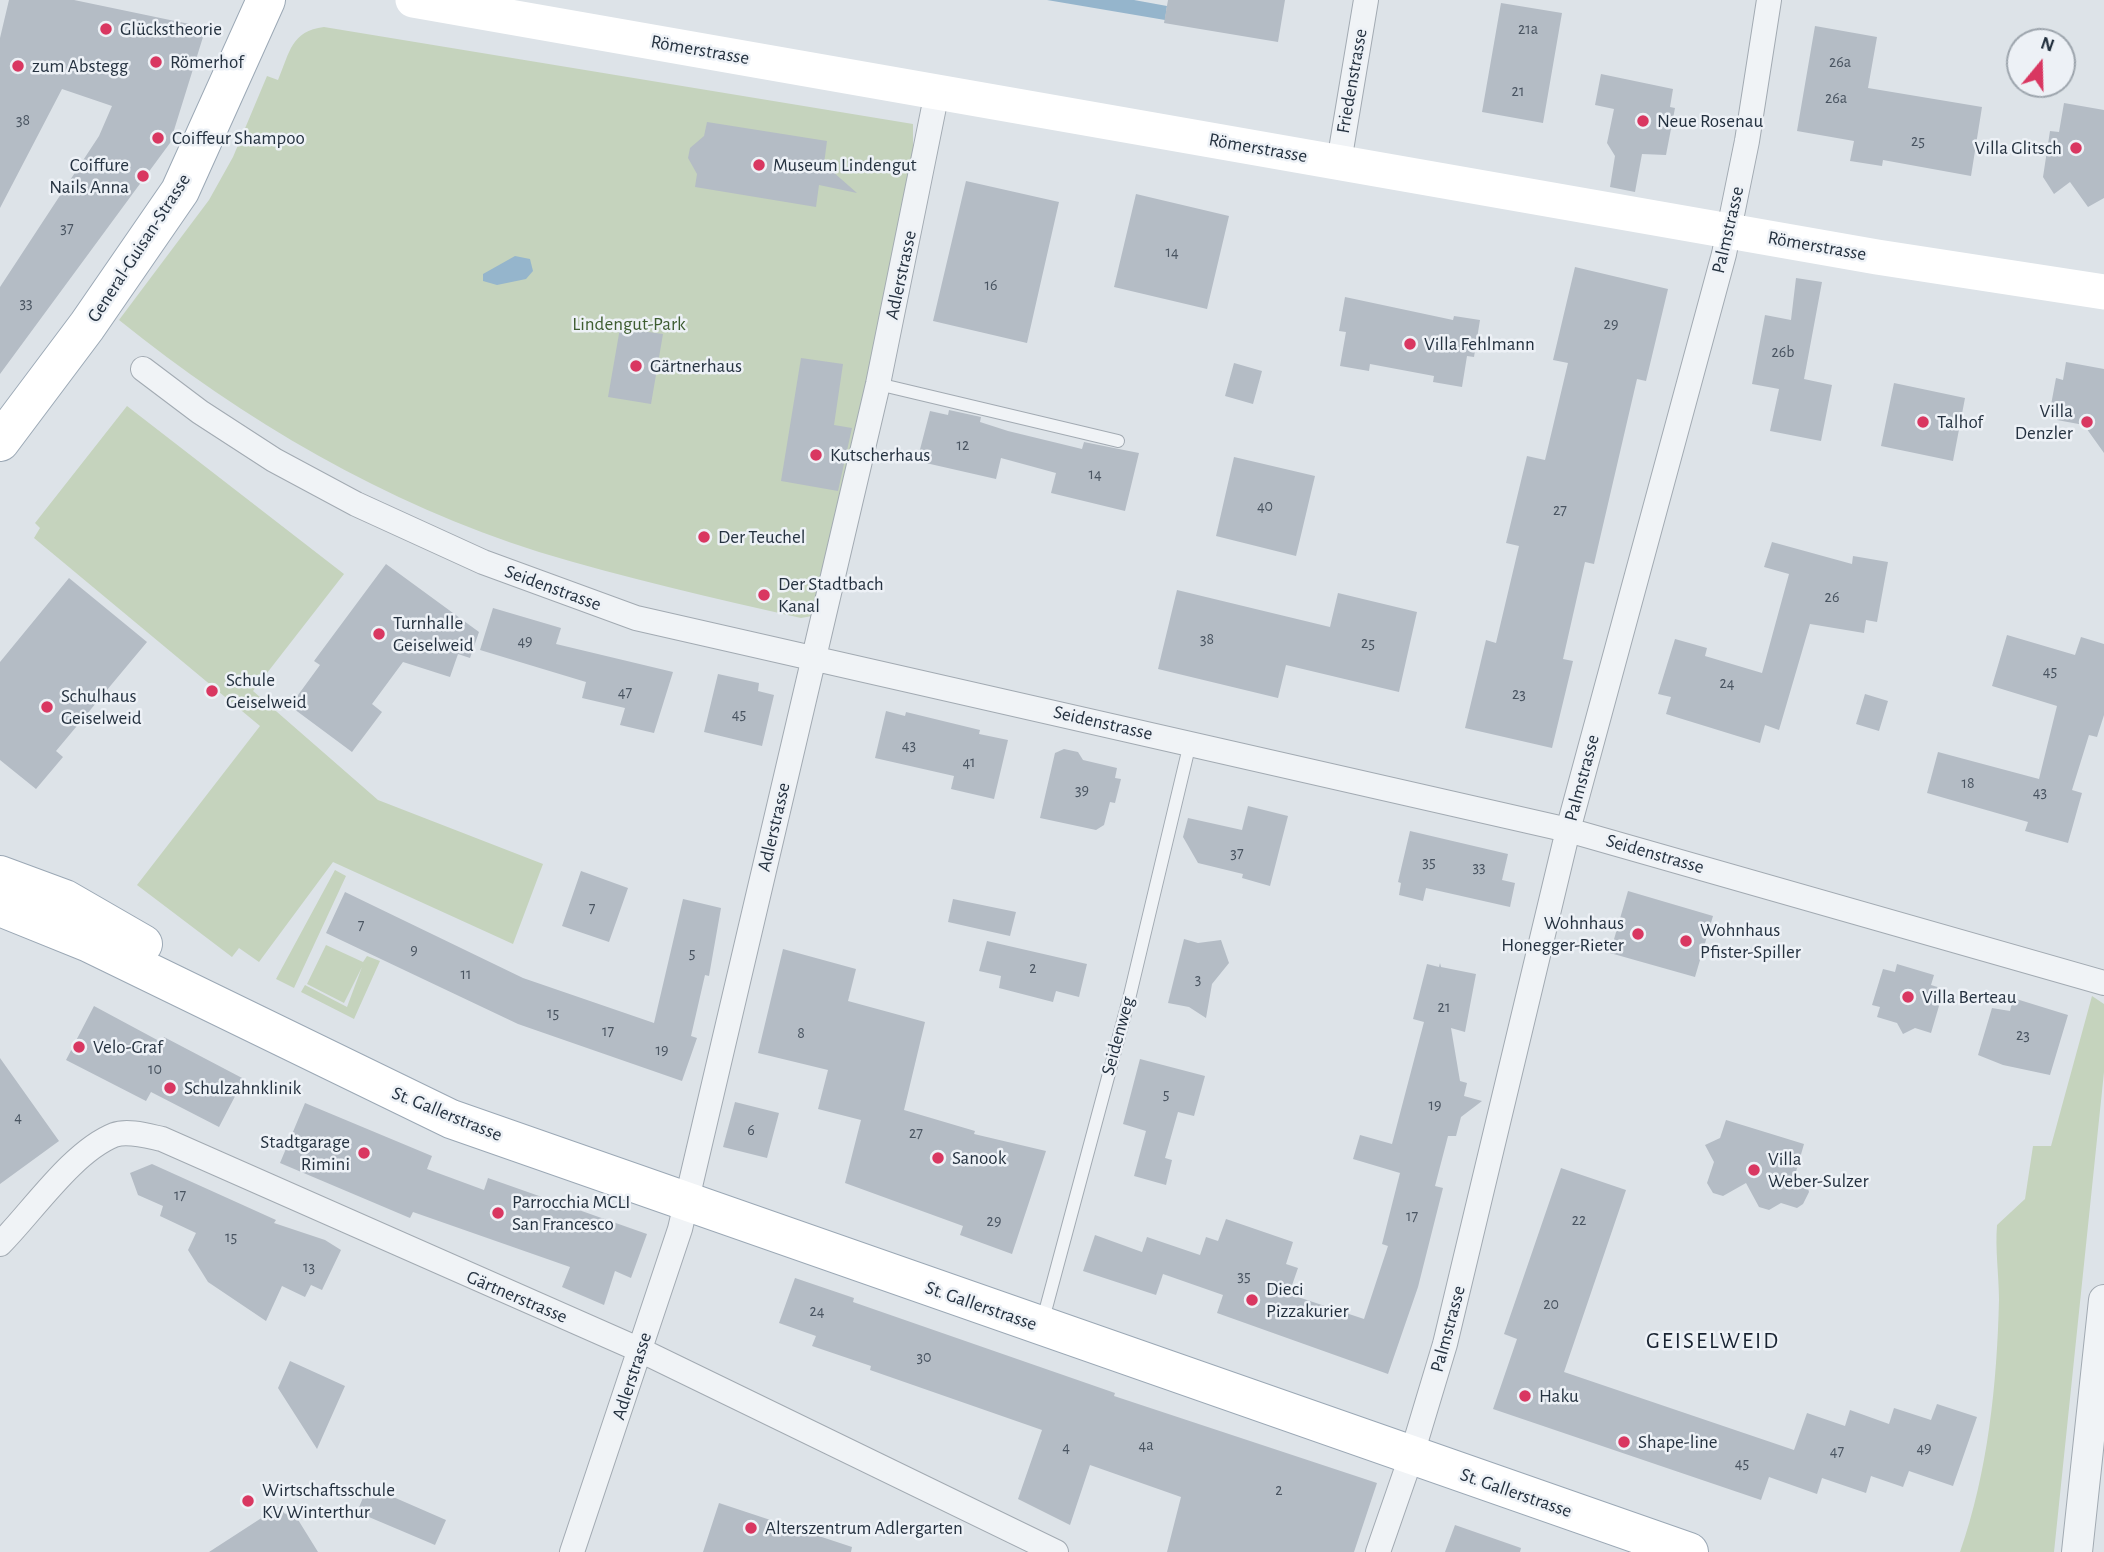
<!DOCTYPE html>
<html>
<head>
<meta charset="utf-8">
<style>
	body { margin:0 }
	#map { position:relative; width:2104px; height:1552px; overflow:hidden; background:#dde3e8; font-family:"Alegreya Sans",sans-serif }
	canvas { display:block }
	.north { position:absolute; left:2006px; top:28px; width:70px; height:70px; box-sizing:border-box; background:#edf1f6; border:2px solid #9da5ad; border-radius:50%; rotate:19deg; font-size:19px; font-weight:700; line-height:28px; text-align:center; color:#253240 }
	.north::after { content:''; display:block; margin:auto; width:24px; height:32px; background:#d93761; clip-path:polygon(50% 0,100% 100%,50% 72%,0 100%) }
</style>
</head>
<body>
<div id="map">
<canvas width="2104" height="1552"></canvas>
<div class="north">N</div>
</div>
<script>
const ctx = document.querySelector('canvas').getContext('2d');
ctx.lineJoin = 'round';
function fillPath(path, color) {
  ctx.fillStyle = color;
  ctx.fill(path, 'evenodd');
}
function trace(path, color, width, dash) {
  ctx.strokeStyle = color;
  ctx.lineWidth = width;
  ctx.lineCap = dash ? 'butt' : 'round';
  ctx.setLineDash(dash || []);
  ctx.stroke(path);
}
function label(font, color, halo, rows, align = 'center') {
  ctx.font = font + ' "Alegreya Sans",sans-serif';
  ctx.lineWidth = 5;
  ctx.setLineDash([]);
  ctx.textBaseline = 'middle';
  ctx.strokeStyle = halo;
  ctx.fillStyle = color;
  for (const [text, x, y, turn = 0] of rows) {
    ctx.save();
    ctx.translate(x, y);
    ctx.rotate((+turn || 0) * Math.PI / 180);
    ctx.textAlign = isNaN(turn) ? turn : align;
    if (halo) ctx.strokeText(text, 0, 0);
    ctx.fillText(text, 0, 0);
    ctx.restore();
  }
}
const green = new Path2D(`
	M324,27L913,124V176L817,608L812,616L801,618C713,598 625,578 539,552C386,504 243,420 119,320L209,200L233,157L267,76L278,80C290,52 291,31 324,27Z
	M127,406L344,574L253,691L378,800L543,864L513,944L333,862L259,962L239,948L232,957L137,885L260,726L34,538L40,528L35,523Z
	M335,870L346,876L294,988L276,979Z
	M326,945L363,962L367,956L380,961L354,1019L301,992L305,985L347,1007L362,967L344,1003L307,984Z
	M2092,996L2104,1004V1072L2054,1552H1960C1988,1472 1997,1384 1999,1300C1999,1275 1995,1250 1997,1225L2025,1199L2033,1146H2051Z`);
const water = new Path2D(`
	M1047,0H1134L1167,6L1165,20Z
	M515,256L530,259L533,271L526,279L497,285L483,281V274Z`);
const building = new Path2D(`
	M9,0H74L194,25L203,37L170,143L0,374V287L99,136L112,106L62,89L0,208V38Z
	M1168,0H1285L1278,42L1164,23Z
	M1501,3L1562,13L1543,123L1482,112Z
	M1815,26L1877,37L1868,88L1982,107L1971,176L1883,160L1882,166L1850,161L1854,141L1797,131Z
	M1601,74L1673,89L1670,107L1675,108L1666,155L1642,154L1635,192L1610,187L1615,156L1607,143L1614,109L1595,105Z
	M2064,103L2104,110V198L2088,207L2070,182L2054,194L2043,177L2050,131L2059,132Z
	M707,122L827,141L824,164L857,193L819,185L816,207L695,187L697,174L688,158L690,148L704,136Z
	M966,181L1059,202L1027,343L933,321Z
	M1136,194L1229,216L1207,309L1114,287Z
	M1575,267L1668,289L1646,381L1637,379L1594,564L1585,562L1563,659L1573,661L1552,748L1465,728L1486,640L1496,643L1519,546L1506,543L1527,456L1545,460L1568,363L1553,360Z
	M1796,278L1822,282L1804,379L1832,385L1821,441L1770,431L1779,389L1752,384L1765,315L1791,320Z
	M1345,297L1453,320L1454,316L1480,320L1474,357L1467,356L1462,387L1433,382L1434,376L1370,364L1369,371L1340,366L1346,332L1339,331Z
	M620,328L663,334L651,404L608,397Z
	M801,358L843,364L834,425L852,428L838,491L781,481Z
	M2066,362L2104,369V453L2084,425L2057,420L2059,407L2051,405L2056,378L2063,380Z
	M1234,363L1262,371L1253,404L1225,396Z
	M1894,383L1965,398L1953,461L1881,446Z
	M949,410L981,417L980,422L1008,431L1082,449L1084,442L1139,453L1125,511L1051,493L1056,473L1001,458L996,479L917,461L930,411L948,415Z
	M1234,457L1315,476L1296,556L1216,536Z
	M1772,542L1852,564L1853,556L1888,562L1877,622L1866,620L1864,633L1810,624L1779,730L1765,725L1760,743L1666,714L1671,697L1658,694L1675,639L1707,648L1705,656L1762,673L1789,574L1764,567Z
	M386,564L479,632L470,658L458,654L450,677L403,662L372,704L382,712L352,752L290,706L320,665L314,661Z
	M69,578L147,642L56,751L63,757L36,789L0,760V662Z
	M1177,590L1330,627L1338,593L1417,612L1399,692L1286,665L1278,698L1158,669Z
	M493,608L561,628L556,644L673,672L654,733L620,725L625,708L582,698L586,682L480,650Z
	M2007,635L2075,655L2081,637L2104,644V715L2097,737L2089,735L2072,790L2082,793L2068,843L2025,831L2028,822L1927,793L1938,752L2039,779L2057,706L1992,686Z
	M718,674L759,683L758,691L774,695L762,746L704,732Z
	M1865,694L1888,701L1879,731L1856,724Z
	M886,711L905,716L906,712L980,730L979,734L1008,740L994,799L951,789L954,776L875,758Z
	M1064,749L1078,752L1083,760L1117,768L1115,778L1121,779L1115,803L1110,802L1104,825L1096,830L1040,818L1055,753Z
	M1248,806L1288,816L1270,886L1242,878L1243,874L1198,863L1183,837L1188,818L1242,830Z
	M1410,831L1508,854L1502,880L1515,883L1510,907L1426,888L1423,901L1399,895L1401,883L1398,882Z
	M581,871L628,888L609,942L562,926Z
	M1628,891L1713,916L1695,977L1610,953Z
	M345,892L523,978L654,1023L683,899L721,908L709,976L705,975L691,1036L697,1038L682,1081L518,1024L326,933Z
	M953,899L1016,912L1010,936L948,922Z
	M1184,939L1198,943L1221,940L1229,963L1212,984L1206,1018L1189,1007L1168,1003Z
	M987,941L1087,964L1079,997L1056,991L1053,1002L999,988L1001,976L979,971Z
	M783,949L856,969L848,1001L925,1022L904,1110L975,1131L974,1134L1046,1151L1012,1254L960,1235L963,1226L845,1183L861,1120L818,1109L828,1070L758,1053Z
	M1440,963L1441,967L1476,974L1465,1032L1451,1028L1460,1081L1467,1083L1464,1096L1482,1101L1461,1117L1456,1136H1448L1435,1186L1443,1188L1418,1287L1388,1374L1217,1313L1223,1295L1163,1274L1156,1295L1083,1271L1095,1235L1142,1252L1147,1237L1200,1255L1206,1237L1218,1241L1226,1219L1293,1242L1286,1264L1298,1268L1289,1294L1364,1319L1388,1246L1382,1244L1400,1173L1353,1159L1360,1135L1392,1144L1424,1022L1413,1019L1427,964L1439,967Z
	M1897,964L1934,975L1931,985L1944,989L1931,1033L1915,1028L1903,1034L1897,1023L1877,1017L1880,1007L1872,1005L1883,969L1895,972Z
	M2013,998L2068,1015L2050,1075L2003,1065L1978,1055L1992,1008L2010,1011Z
	M94,1006L161,1042L164,1037L244,1079L219,1127L151,1092L146,1101L66,1060Z
	M0,1058L59,1141L0,1184Z
	M1140,1059L1205,1076L1194,1116L1178,1112L1165,1158L1172,1160L1166,1185L1134,1176L1146,1131L1123,1124Z
	M735,1102L779,1113L767,1158L723,1147Z
	M305,1103L432,1156L427,1169L484,1190L488,1178L647,1234L631,1278L615,1271L604,1305L562,1287L570,1267L413,1212L410,1218L280,1163Z
	M1726,1120L1804,1144L1795,1175L1807,1185L1809,1192L1803,1204L1797,1208L1781,1203L1769,1210L1759,1207L1746,1183L1723,1196L1713,1193L1707,1183L1714,1162L1705,1145L1720,1138Z
	M152,1164L276,1220L274,1223L325,1240L341,1250L322,1290L311,1285L305,1297L282,1286L266,1321L208,1282L188,1250L196,1233L160,1216L163,1206L138,1195L130,1173Z
	M1561,1168L1626,1190L1564,1372L1794,1450L1807,1413L1845,1426L1850,1410L1889,1424L1894,1408L1931,1420L1937,1404L1977,1417L1953,1486L1909,1471L1903,1487L1871,1476L1866,1493L1822,1478L1817,1494L1769,1477L1761,1500L1493,1409L1517,1339L1504,1334Z
	M795,1278L854,1298L853,1302L1115,1393L1114,1396L1377,1483L1354,1552H1167L1181,1497L1090,1465L1070,1525L1018,1499L1042,1430L870,1370L871,1366L812,1346L816,1336L779,1323Z
	M290,1361L345,1386L317,1449L278,1388Z
	M368,1486L446,1520L435,1545L357,1512Z
	M719,1503L852,1547L851,1552H703Z
	M280,1506L285,1514L292,1510L318,1552H209Z
	M1455,1525L1521,1548L1520,1552H1445Z`);
const service = new Path2D(`
	M878,384L1118,441
	M1042,1323L1129,999L1190,743`);
const minor = new Path2D(`
	M1339,162L1366,0
	M143,369L200,412L274,460L356,504L483,562L636,618L1568,830L2104,983
	M0,1244C32,1212 72,1152 114,1135C128,1130 148,1136 162,1139L640,1350L1056,1552
	M572,1552L680,1229L878,384L937,92
	M1378,1552L1411,1457L1445,1344L1568,830L1724,254L1747,141L1769,0`);
const tertiary = new Path2D(`
	M2077,1552L2104,1300`);
const secondary = new Path2D(`
	M413,0L1877,257L2104,292`);
const primary = new Path2D(`
	M0,442L87,326L180,191L266,0
	M0,875L65,899L143,944
	M0,907L89,943L451,1119L1689,1552`);
const markers = [
	[106,29,7,"#d93761"],
	[156,62,7,"#d93761"],
	[18,66,7,"#d93761"],
	[1643,121,7,"#d93761"],
	[158,138,7,"#d93761"],
	[2076,148,7,"#d93761"],
	[759,165,7,"#d93761"],
	[143,176,7,"#d93761"],
	[1410,344,7,"#d93761"],
	[636,366,7,"#d93761"],
	[1923,422,7,"#d93761"],
	[2087,422,7,"#d93761"],
	[816,455,7,"#d93761"],
	[704,537,7,"#d93761"],
	[764,595,7,"#d93761"],
	[379,634,7,"#d93761"],
	[212,691,7,"#d93761"],
	[47,707,7,"#d93761"],
	[1638,934,7,"#d93761"],
	[1686,941,7,"#d93761"],
	[1908,997,7,"#d93761"],
	[79,1047,7,"#d93761"],
	[170,1088,7,"#d93761"],
	[364,1153,7,"#d93761"],
	[938,1158,7,"#d93761"],
	[1754,1170,7,"#d93761"],
	[498,1213,7,"#d93761"],
	[1252,1300,7,"#d93761"],
	[1525,1396,7,"#d93761"],
	[1624,1442,7,"#d93761"],
	[248,1501,7,"#d93761"],
	[751,1528,7,"#d93761"]
];
const numberNames = [
	["21a",1528,29],
	["26a",1840,62],
	["21",1518,91],
	["26a",1836,98],
	["38",23,120],
	["25",1918,141],
	["37",67,228],
	["14",1172,252],
	["16",991,285],
	["33",26,303],
	["29",1611,324],
	["26b",1783,352],
	["12",963,445],
	["14",1095,474],
	["40",1265,506],
	["27",1560,510],
	["26",1832,597],
	["38",1207,639],
	["49",525,641],
	["25",1368,643],
	["45",2050,671],
	["24",1727,683],
	["47",625,692],
	["23",1519,694],
	["45",739,714],
	["43",909,745],
	["41",969,762],
	["18",1968,783],
	["39",1082,790],
	["43",2040,792],
	["37",1237,853],
	["35",1429,862],
	["33",1479,867],
	["7",592,908],
	["7",361,925],
	["9",414,950],
	["5",692,953],
	["2",1033,968],
	["11",466,974],
	["3",1198,979],
	["21",1444,1007],
	["15",553,1013],
	["17",608,1031],
	["8",801,1033],
	["23",2023,1035],
	["19",662,1050],
	["10",155,1069],
	["5",1166,1094],
	["19",1435,1105],
	["4",18,1117],
	["6",751,1130],
	["27",916,1133],
	["17",180,1195],
	["17",1412,1216],
	["22",1579,1220],
	["29",994,1221],
	["15",231,1237],
	["13",309,1267],
	["35",1244,1276],
	["20",1551,1304],
	["24",817,1311],
	["30",924,1357],
	["4a",1146,1445],
	["4",1066,1447],
	["49",1924,1448],
	["47",1837,1451],
	["45",1742,1463],
	["2",1279,1490]
];
const poiNames = [
	["Glückstheorie",120,29],
	["Römerhof",170,62],
	["zum Abstegg",32,66],
	["Neue Rosenau",1657,121],
	["Coiffeur Shampoo",172,138],
	["Villa Glitsch",2062,148,"right"],
	["Coiffure",129,165,"right"],
	["Nails Anna",129,187,"right"],
	["Museum Lindengut",773,165],
	["Villa Fehlmann",1424,344],
	["Gärtnerhaus",650,366],
	["Villa",2073,411,"right"],
	["Denzler",2073,433,"right"],
	["Talhof",1937,422],
	["Kutscherhaus",830,455],
	["Der Teuchel",718,537],
	["Der Stadtbach",778,584],
	["Kanal",778,606],
	["Turnhalle",393,623],
	["Geiselweid",393,645],
	["Schule",226,680],
	["Geiselweid",226,702],
	["Schulhaus",61,696],
	["Geiselweid",61,718],
	["Wohnhaus",1624,923,"right"],
	["Honegger-Rieter",1624,945,"right"],
	["Wohnhaus",1700,930],
	["Pfister-Spiller",1700,952],
	["Villa Berteau",1922,997],
	["Velo-Graf",93,1047],
	["Schulzahnklinik",184,1088],
	["Stadtgarage",350,1142,"right"],
	["Rimini",350,1164,"right"],
	["Sanook",952,1158],
	["Villa",1768,1159],
	["Weber-Sulzer",1768,1181],
	["Parrocchia MCLI",512,1202],
	["San Francesco",512,1224],
	["Dieci",1266,1289],
	["Pizzakurier",1266,1311],
	["Haku",1539,1396],
	["Shape-line",1638,1442],
	["Wirtschaftsschule",262,1490],
	["KV Winterthur",262,1512],
	["Alterszentrum Adlergarten",765,1528]
];
const streetNames = [
	["Römerstrasse",700,50,10],
	["Friedenstrasse",1352,81,-80],
	["Römerstrasse",1258,148,10],
	["Palmstrasse",1728,230,-77],
	["Römerstrasse",1817,246,10],
	["General-Guisan-Strasse",139,248,-57],
	["Adlerstrasse",901,275,-78],
	["Seidenstrasse",553,588,20],
	["Seidenstrasse",1103,723,13],
	["Palmstrasse",1582,778,-75],
	["Adlerstrasse",774,827,-77],
	["Seidenstrasse",1655,854,16],
	["Seidenweg",1118,1036,-75],
	["St. Gallerstrasse",447,1114,22],
	["Gärtnerstrasse",517,1297,23],
	["St. Gallerstrasse",981,1306,19],
	["Palmstrasse",1448,1329,-75],
	["Adlerstrasse",632,1376,-72],
	["St. Gallerstrasse",1516,1493,19]
];
const parkNames = [
	["Lindengut-Park",629,324]
];
const quarterNames = [
	["GEISELWEID",1713,1341]
];
fillPath(green, '#c5d3bd');
fillPath(water, '#95b5cc');
fillPath(building, '#b4bcc5');
trace(service, '#a2aab2', 14);
trace(minor, '#a2aab2', 26);
trace(tertiary, '#a2aab2', 32);
trace(primary, '#9ba8b5', 40);
trace(service, '#f0f3f6', 12);
trace(minor, '#f0f3f6', 24);
trace(tertiary, '#f0f3f6', 30);
trace(secondary, '#fff', 35);
trace(primary, '#fff', 38);
for (const [x, y, r, color] of markers) {
  const dot = new Path2D();
  dot.arc(x, y, r, 0, 2 * Math.PI);
  ctx.fillStyle = color;
  ctx.fill(dot);
  trace(dot, '#edf1f6', 2.5);
}
label('16px', '#495461', null, numberNames);
label('19px', '#253240', '#edf1f6', poiNames, 'left');
label('19px', '#253240', '#edf1f6', streetNames);
label('19px', '#3e5d31', '#edf1f6', parkNames);
ctx.letterSpacing = '2px';
label('23px', '#182331', '#edf1f6', quarterNames);
ctx.letterSpacing = '0px';
</script>
</body>
</html>
